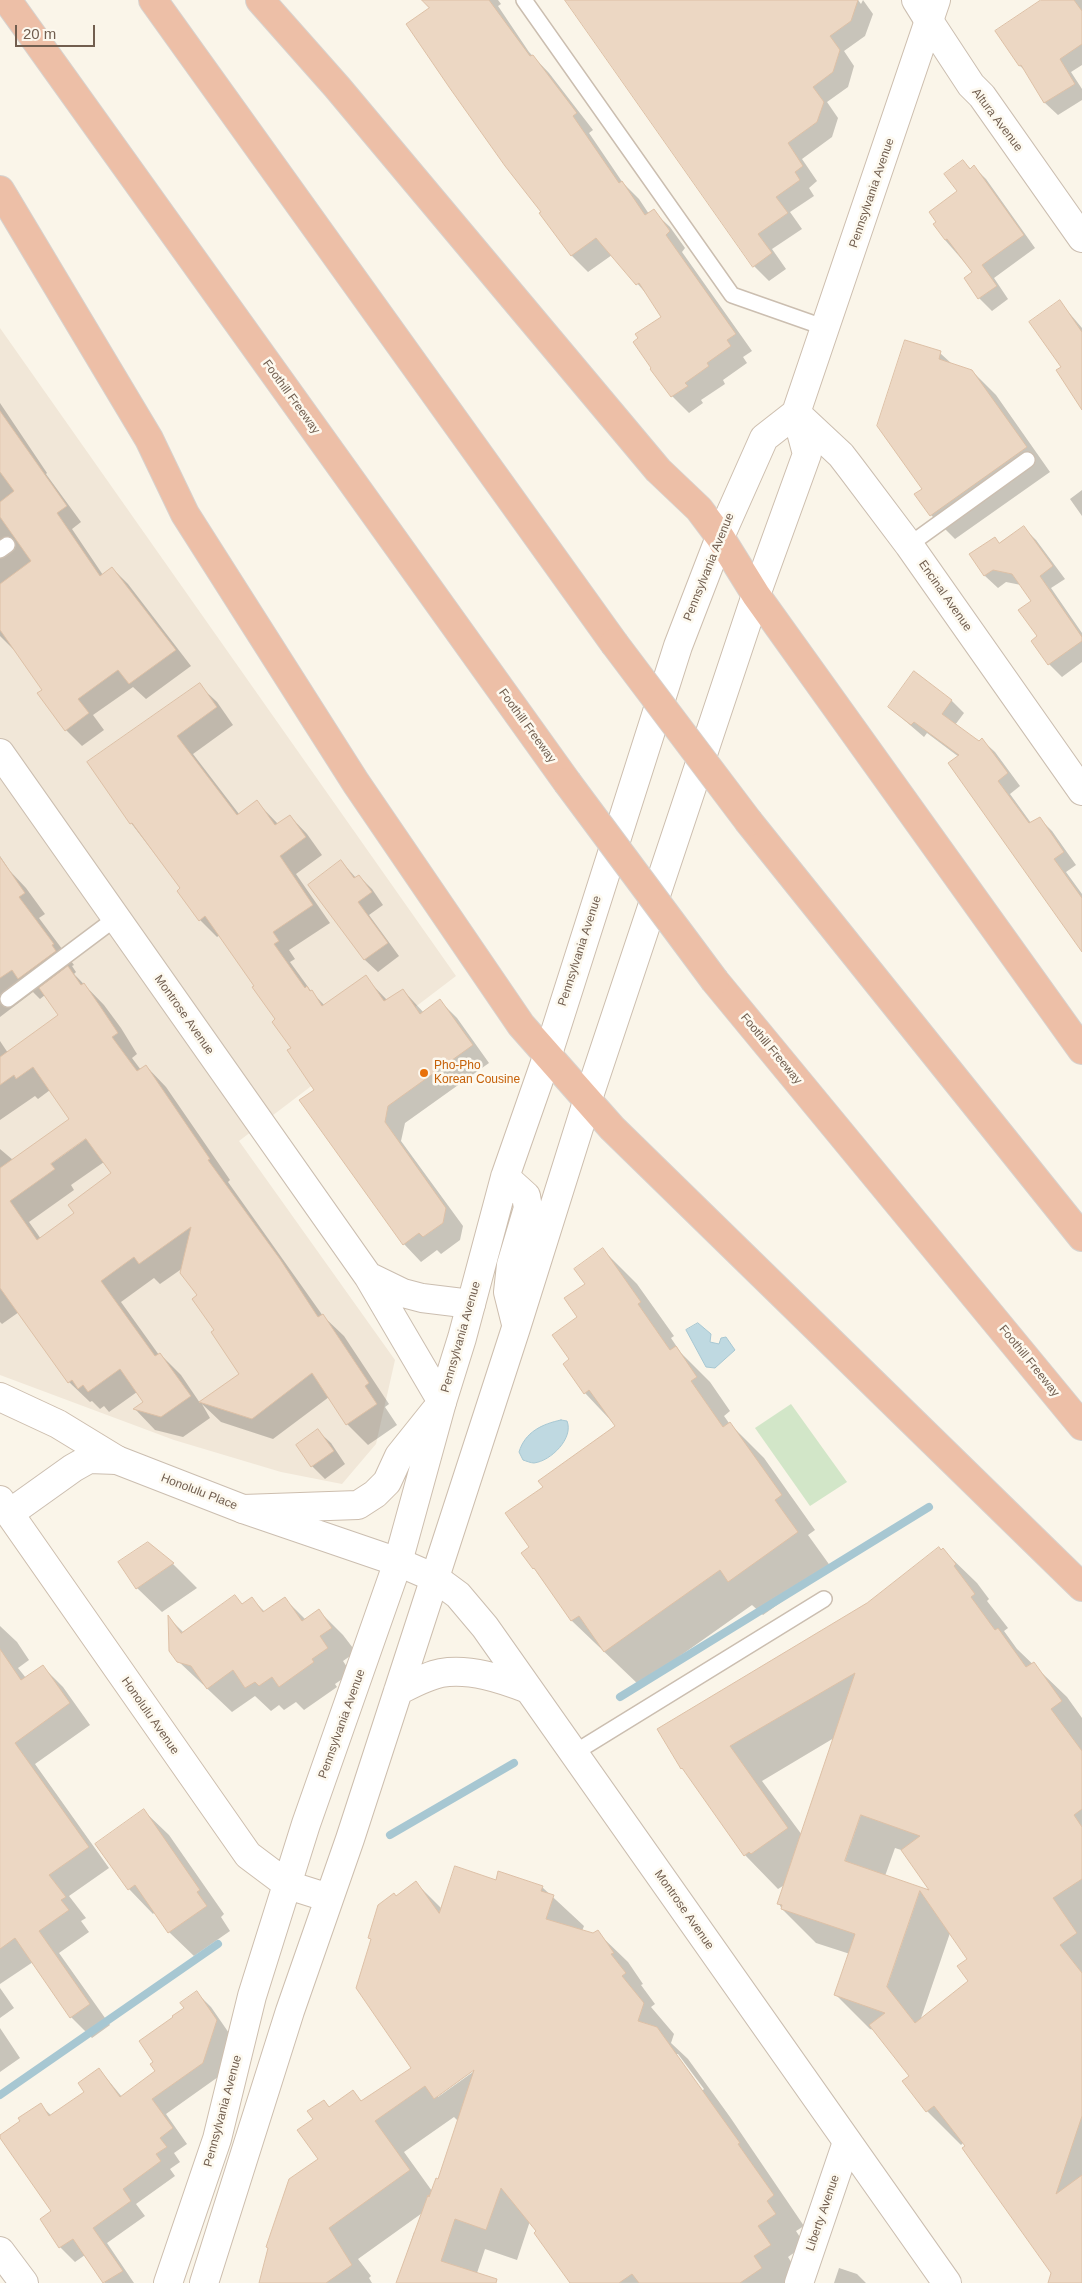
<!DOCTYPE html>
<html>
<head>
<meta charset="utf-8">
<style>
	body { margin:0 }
	#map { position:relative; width:1082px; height:2283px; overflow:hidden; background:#faf5e9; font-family:Helvetica,sans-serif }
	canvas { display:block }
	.scale { position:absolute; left:15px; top:25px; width:80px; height:22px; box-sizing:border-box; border:2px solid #715e4f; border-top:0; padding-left:6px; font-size:15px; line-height:18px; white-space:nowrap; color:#715e4f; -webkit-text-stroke:4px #fdf9ef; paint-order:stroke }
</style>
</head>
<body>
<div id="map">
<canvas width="1082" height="2283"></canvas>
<div class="scale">20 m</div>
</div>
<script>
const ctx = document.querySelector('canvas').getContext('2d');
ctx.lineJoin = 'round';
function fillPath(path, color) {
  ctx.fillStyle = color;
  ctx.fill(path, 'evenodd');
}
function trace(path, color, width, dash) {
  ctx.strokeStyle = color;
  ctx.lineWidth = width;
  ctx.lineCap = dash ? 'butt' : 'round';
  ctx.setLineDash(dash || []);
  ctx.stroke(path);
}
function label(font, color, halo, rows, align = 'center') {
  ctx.font = font + ' Helvetica,sans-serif';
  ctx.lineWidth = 5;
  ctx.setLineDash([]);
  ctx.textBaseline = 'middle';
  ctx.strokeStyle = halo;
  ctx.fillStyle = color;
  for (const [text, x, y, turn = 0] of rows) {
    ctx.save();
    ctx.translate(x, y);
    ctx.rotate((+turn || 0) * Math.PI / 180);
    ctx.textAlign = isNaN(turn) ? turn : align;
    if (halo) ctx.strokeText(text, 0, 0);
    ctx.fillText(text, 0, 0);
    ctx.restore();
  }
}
const residential = new Path2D(`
	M0,328L456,976L239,1141L395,1360L376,1444L342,1484L281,1472L174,1440L0,1375Z`);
const green = new Path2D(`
	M791,1404L847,1482L810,1506L755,1428Z`);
const water = new Path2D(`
	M698,1323L711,1334L710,1342L719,1344L721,1338L726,1337L735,1350L715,1368L706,1367L686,1330Z
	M561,1420L567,1421C574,1438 551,1461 534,1463C531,1463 526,1461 523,1460L519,1452C525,1432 542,1424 561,1420Z`);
const shadow = new Path2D(`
	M433,0H498L501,4L498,6L529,52L549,73L593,130L589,133L623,183L639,199L649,214L653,211L670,227L685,248L682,252L752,351L743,357L747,363L723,380L725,384L701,400L703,403L689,413L672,396L662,317L651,299L612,255L588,272L572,256L541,213L543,212L430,8Z
	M566,0H858L861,4L863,0L873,14L865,36L844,51L854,66L848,87L827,102L838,118L832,137L802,159L817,181L809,188L814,196L790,212L802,229L772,249L786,269L769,281L754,266Z
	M1043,0H1082V65L1071,72L1082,89V100L1058,115L1045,103L1028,73L1020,66Z
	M963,162L971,169L974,167L986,179L1035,248L994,278L1008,299L992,311L979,298L965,278L973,272L945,240L959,191Z
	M1060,302L1082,328V405L1062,367Z
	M940,353L952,364L972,371L996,395L1050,472L955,539L931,515L924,489L878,426Z
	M0,403L47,473L46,474L81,522L72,529L103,575L112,568L128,584L191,666L146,699L133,687L93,715L104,730L82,746L66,730L43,690L16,652L0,636Z
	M1082,490V516L1070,499Z
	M1024,528L1036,540L1065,579L1051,588L1082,633V662L1062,677L1049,664L1032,641L1039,637L1032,601L1021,585L1006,582L998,588L985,576L971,555L995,539L1000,544Z
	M199,685L217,702L233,725L193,754L239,814L257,802L278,824L290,816L307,834L322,855L296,874L330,923L289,950L295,959L290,962L311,991L325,1006L365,977L387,1000L403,990L424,1013L440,1001L457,1018L489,1063L405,1123L401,1141L463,1226L460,1240L441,1254L437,1250L421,1262L404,1244L256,986L220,935L217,937L200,920L182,889L131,823Z
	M951,700L964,713L955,725L979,742L982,740L995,752L1020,786L1010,794L1031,823L1040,819L1052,831L1076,865L1066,872L1082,894V949L959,757L927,733L924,737L889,707Z
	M0,856L10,871L26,888L45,914L39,918L74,965L72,966L76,972L74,974L104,1005L121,1028L137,1054L132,1058L141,1070L146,1066L166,1087L230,1180L228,1182L323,1316L344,1336L389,1404L385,1407L397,1425L368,1445L347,1424L329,1397L273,1439L221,1422L202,1404L210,1418L183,1437L155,1430L135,1409L145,1403L137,1392L109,1412L104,1406L100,1409L92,1401L90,1402L69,1382L19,1312L2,1324L0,1322V1149L13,1160L70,1120L50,1090L38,1099L35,1096L0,1120V1041L8,1053L60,1016L45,995L40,999L33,992L0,1017ZM104,1162L112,1173L76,1213L41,1239L29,1222L74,1190L71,1185ZM183,1268L241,1374L200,1403L181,1375L160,1354L159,1355L121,1302L154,1278L160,1284Z
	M341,861L356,878L359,876L372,889L383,905L369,915L399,956L378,972L365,960L310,886Z
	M603,1250L637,1284L674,1336L671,1338L681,1353L710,1382L730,1411L724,1416L729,1423L764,1458L815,1530L808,1535L831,1567L763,1615L752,1605L639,1685L572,1621L523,1553L531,1548L544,1487L616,1426L585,1393L570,1359L586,1284Z
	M318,1431L331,1443L345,1464L325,1479L312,1466L297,1445Z
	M148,1544L173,1564L197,1588L162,1612L137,1588Z
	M943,1550L977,1583L989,1599L987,1601L1008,1628L1004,1631L1017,1649L1067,1697L1082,1718V2283H1050L1053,2273L967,2146L964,2142L961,2145L927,2111L904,2082L911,2076L874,2030L870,2029L836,1995L850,1954L816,1943L782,1909L779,1904L786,1884L778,1889L745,1855L690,1776L682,1768L868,1604ZM834,1738L802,1835L762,1781ZM895,1848L904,1851L932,1892L885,1876ZM950,1933L969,1959V1982L920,2021Z
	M235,1596L243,1605L252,1599L265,1612L284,1598L306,1620L319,1611L343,1635L356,1652L343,1661L351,1673L335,1684L337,1687L304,1710L296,1702L284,1710L279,1705L271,1711L255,1696L232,1712L178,1661L169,1618L184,1633Z
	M0,1626L17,1642L29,1660L18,1668L26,1678L42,1666L63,1687L90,1725L35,1764L109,1868L69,1896L86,1918L81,1921L89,1932L59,1953L110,2025L92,2038L71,2017L33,1962L0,1984Z
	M144,1811L169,1835L224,1914L221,1917L230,1931L194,1956L169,1932L155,1912L153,1914L129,1889Z
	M496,1882L542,1887L584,1926L582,1931L593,1934L597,1932L628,1962L643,1984L641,1985L655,2004L651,2007L674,2034L671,2043L688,2059L730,2117L804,2226L796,2231L805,2245L788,2257L800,2276L789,2283H572L530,2221L517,2260L485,2249L476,2276L483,2283H397L414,2232L417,2233L425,2211L358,2259L371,2276L369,2278L372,2283H260L269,2248L319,2159L315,2120L324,2101L330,2108L353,2092L362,2102L412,2068L397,1897L416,1883L442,1909ZM675,2054H678L704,2089L702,2091ZM479,2065L480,2067L438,2097V2094ZM454,2117L458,2121L439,2180L432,2191L404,2152Z
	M0,1988L14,2008L0,2018Z
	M197,1993L211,2007L231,2036L218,2077L166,2114L187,2144L174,2153L180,2162L170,2169L175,2176L136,2204L145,2216L107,2243L134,2283H105L85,2255L75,2262L60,2247L53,2211L22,2122L40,2105L52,2116L86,2092L99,2069L122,2097L157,2072L154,2062L185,2008Z
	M0,2028L20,2058L0,2072Z
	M839,2268L857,2274L866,2283H834Z`);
const stream = new Path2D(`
	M620,1697L929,1507
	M390,1835L514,1763
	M0,2095L218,1944`);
const building = new Path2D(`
	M422,0H489L530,56L533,55L577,113L573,116L619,183L622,181L645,215L654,209L670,231L666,235L736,334L727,340L731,346L707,363L709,366L685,383L688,386L671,397L650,369L651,368L633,342L638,338L635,334L661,317L639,283L636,285L596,238L571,256L539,213L541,212L505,166L449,87L406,24L429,8Z
	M565,0H858L851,21L830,36L840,50L833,72L813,87L824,102L817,122L788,143L803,166L795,172L800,180L776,197L788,213L758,234L772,253L753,267Z
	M1041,0H1074L1082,11V44L1060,59L1075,84L1044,103L1021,65L1019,66L995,31Z
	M963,160L970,169L974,165L1024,235L982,265L997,286L978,299L964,278L972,272L947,239L945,240L933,224L936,222L929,212L957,191L944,174Z
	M1060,300L1082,332V410L1056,370L1061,367L1029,322Z
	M905,340L941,351L939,359L972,370L1027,447L930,516L914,494L922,489L877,426Z
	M0,411L67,506L57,513L100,576L112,567L176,650L129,684L118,670L78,699L89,713L65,731L37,693L42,690L0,630V584L31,561L0,517V502L14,491L0,472Z
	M1024,526L1053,566L1040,576L1082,637V641L1048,665L1031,641L1037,636L1018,610L1031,601L1012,574L993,570L984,576L969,554L995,537L999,543Z
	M914,671L952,700L942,714L979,741L982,738L1008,773L998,781L1029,823L1040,817L1064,852L1054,859L1082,898V952L948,763L959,755L914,722L911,725L888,707Z
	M200,683L217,707L177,736L237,815L257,800L275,825L290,815L306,837L280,856L313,905L273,932L279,941L274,944L305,988L307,986L310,991L312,990L322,1006L366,975L384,1001L403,989L420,1014L440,999L473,1045L388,1106L385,1122L446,1208L443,1223L423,1237L419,1233L403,1245L299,1100L314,1090L287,1050L291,1048L272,1022L275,1019L252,987L254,986L205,916L199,921L177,891L180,888L132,823L130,824L87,762Z
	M0,857L25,893L19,897L54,944L52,945L56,951L18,979L12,970L0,978Z
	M341,860L354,878L359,875L372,892L358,902L388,943L364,960L308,885Z
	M68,966L81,985L84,983L100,1006L118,1033L112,1037L137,1071L146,1065L210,1159L208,1160L280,1259L318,1317L323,1314L369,1383L365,1386L377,1404L346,1425L312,1373L252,1419L199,1402L239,1374L211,1332L214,1330L192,1299L197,1295L180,1273L191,1227L139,1264L134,1257L101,1281L155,1356L160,1353L191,1396L161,1417L133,1409L143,1402L120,1369L88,1392L83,1385L78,1389L72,1380L68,1383L0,1288V1168L69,1119L33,1067L16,1079L14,1075L0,1085V1057L58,1015L39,988ZM86,1139L111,1173L68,1205L74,1213L37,1240L10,1201L55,1169L51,1164Z
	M603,1248L641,1302L638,1304L670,1350L676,1346L697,1377L691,1381L723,1427L730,1422L782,1495L775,1500L798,1532L728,1582L720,1570L604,1652L579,1616L571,1621L534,1568L533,1569L521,1553L529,1547L505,1513L543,1487L538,1481L615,1426L589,1390L584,1394L563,1364L569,1359L552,1335L577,1317L564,1298L585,1284L574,1269Z
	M318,1429L334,1451L311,1467L296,1445Z
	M148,1542L174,1563L136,1589L118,1562Z
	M939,1547L941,1550L943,1548L956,1564L954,1566L975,1594L971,1597L995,1630L998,1628L1026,1667L1034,1662L1062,1701L1051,1709L1082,1751V1809L1074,1815L1082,1827V1879L1053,1898L1077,1933L1060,1945L1082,1973V2116L1056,2194L1082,2175V2283H1048L1051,2273L962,2148L965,2146L934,2106L926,2112L902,2081L909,2076L869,2025L885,2013L834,1995L855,1934L781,1909L782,1905L777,1904L855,1673L730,1746L788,1828L751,1854L749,1852L744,1856L682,1768L681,1769L657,1729L867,1603ZM861,1815L920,1836L901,1850L929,1890L845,1861ZM920,1891L967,1959L957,1966L968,1981L915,2023L887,1987Z
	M235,1595L242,1604L252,1597L263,1612L285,1597L302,1621L319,1609L332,1628L320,1636L328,1648L312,1659L314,1662L279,1687L272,1677L259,1686L255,1682L245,1688L233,1670L207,1689L191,1666L177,1662L169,1651L168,1615L181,1633Z
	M0,1649L21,1680L43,1665L70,1703L15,1743L89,1847L49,1875L66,1897L61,1900L69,1910L39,1931L90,2004L70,2018L15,1938L0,1949Z
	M144,1809L200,1890L197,1892L207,1906L168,1933L135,1885L128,1890L95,1844Z
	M455,1866L496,1880L498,1871L543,1886L541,1891L554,1895L546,1919L593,1933L598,1930L614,1953L611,1954L626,1973L622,1976L644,2003L638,2021L657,2027L740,2143L738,2144L774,2195L767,2201L776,2214L758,2226L771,2245L754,2256L762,2268L740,2283H639L632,2274L619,2283H570L534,2233L536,2231L501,2188L486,2230L455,2219L441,2261L497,2279L496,2283H396L428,2195L429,2197L436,2178L438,2179L474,2070L434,2099L425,2086L375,2121L410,2170L329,2228L352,2265L326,2283H259L268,2248L266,2247L289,2179L318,2159L297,2130L313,2119L307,2111L324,2100L329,2107L353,2090L361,2101L411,2068L356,1988L371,1939L368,1938L378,1905L394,1893L396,1896L416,1881L439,1913Z
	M197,1991L217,2020L203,2063L152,2099L173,2128L160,2138L167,2147L156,2154L161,2161L123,2189L131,2201L93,2228L123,2271L103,2283L73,2239L59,2248L40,2219L51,2211L0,2138V2135L20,2121L18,2118L41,2103L49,2116L84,2092L78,2083L99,2068L120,2097L155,2071L150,2064L153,2062L139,2041L173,2017L172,2016L184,2008L180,2003Z`);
const service = new Path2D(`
	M524,0L732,295L826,328
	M909,545L1027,460
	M0,550L7,545
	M8,999L116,918
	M574,1753L824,1599`);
const minor = new Path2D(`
	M929,21L971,85L982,96L1082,238
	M796,413L841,455L851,468L909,545L1082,791
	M0,753L368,1276L442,1402
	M368,1276L403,1293L422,1298L471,1304
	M0,2251L24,2283
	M799,2283L847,2142`);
const tertiary = new Path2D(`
	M916,0L929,21
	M10,1513L73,1468L89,1459L117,1460L243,1509L398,1562L435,1578L458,1595L485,1627L947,2283`);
const secondary = new Path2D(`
	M505,1177L526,1196L528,1208L511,1265L508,1292L516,1324
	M0,1397L58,1424L117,1460
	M0,1500L248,1855L288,1885L329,1898
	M243,1509L358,1505L375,1494L387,1482L399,1456L435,1411
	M398,1691C412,1684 426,1676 441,1673C470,1668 502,1679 528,1689
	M168,2283L217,2139L252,1996L306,1824L398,1562L442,1402L462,1338L505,1177L548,1054L678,646L720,537L764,438L796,413L936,0
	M204,2283L290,2011L350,1839L516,1328L587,1102L756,595L807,454L796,413`);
const motorway = new Path2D(`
	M7,0L567,782
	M153,0L614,643
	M260,0L337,87L658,470L699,509L720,537L756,595L1082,1050
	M0,190L149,439L185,514L356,783L521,1025L612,1128L1082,1587
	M749,822L1082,1237
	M715,981L1082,1426`);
const motorwayBridge = new Path2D(`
	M614,643L749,822
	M567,782L715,981`);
const markers = [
	[424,1073,5,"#e8710a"]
];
const streetNames = [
	["Altura Avenue",997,120,53],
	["Pennsylvania Avenue",872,193,-71],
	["Foothill Freeway",291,397,54],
	["Pennsylvania Avenue",709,567,-68],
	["Encinal Avenue",945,596,55],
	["Foothill Freeway",527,726,54],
	["Pennsylvania Avenue",580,951,-72],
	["Montrose Avenue",184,1015,55],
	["Foothill Freeway",771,1049,50],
	["Pennsylvania Avenue",461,1337,-74],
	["Foothill Freeway",1029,1361,51],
	["Honolulu Place",199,1492,21],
	["Honolulu Avenue",150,1716,55],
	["Pennsylvania Avenue",342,1724,-70],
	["Montrose Avenue",684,1910,55],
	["Pennsylvania Avenue",223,2111,-75],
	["Liberty Avenue",823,2213,-71]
];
const foodNames = [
	["Pho-Pho",434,1066],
	["Korean Cousine",434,1080]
];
fillPath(residential, '#f1e7d8');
fillPath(green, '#d2e6c8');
fillPath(water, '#bfd9e1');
trace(water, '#a7c7d2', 1);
fillPath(shadow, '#0003');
trace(stream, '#a7c7d2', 8);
fillPath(building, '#ecd7c3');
trace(building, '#ddc0a6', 1);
trace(service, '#cbbeb0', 18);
trace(minor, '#cbbeb0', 30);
trace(tertiary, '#cbbeb0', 30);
trace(secondary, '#cdbeae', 30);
trace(motorway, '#d7d2ce', 30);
trace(service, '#fff', 15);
trace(minor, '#fff', 28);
trace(tertiary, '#fff', 28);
trace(secondary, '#fff', 28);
trace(motorway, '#edbfa7', 28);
trace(motorwayBridge, '#d7d2ce', 30, []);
trace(motorwayBridge, '#edbfa7', 28);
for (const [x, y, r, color] of markers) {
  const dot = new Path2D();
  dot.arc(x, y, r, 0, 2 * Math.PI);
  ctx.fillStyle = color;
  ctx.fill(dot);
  trace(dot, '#fdf9ef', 2);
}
label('12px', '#715e4f', '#fdf9ef', streetNames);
label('12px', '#c56008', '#fdf9ef', foodNames, 'left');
</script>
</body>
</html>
